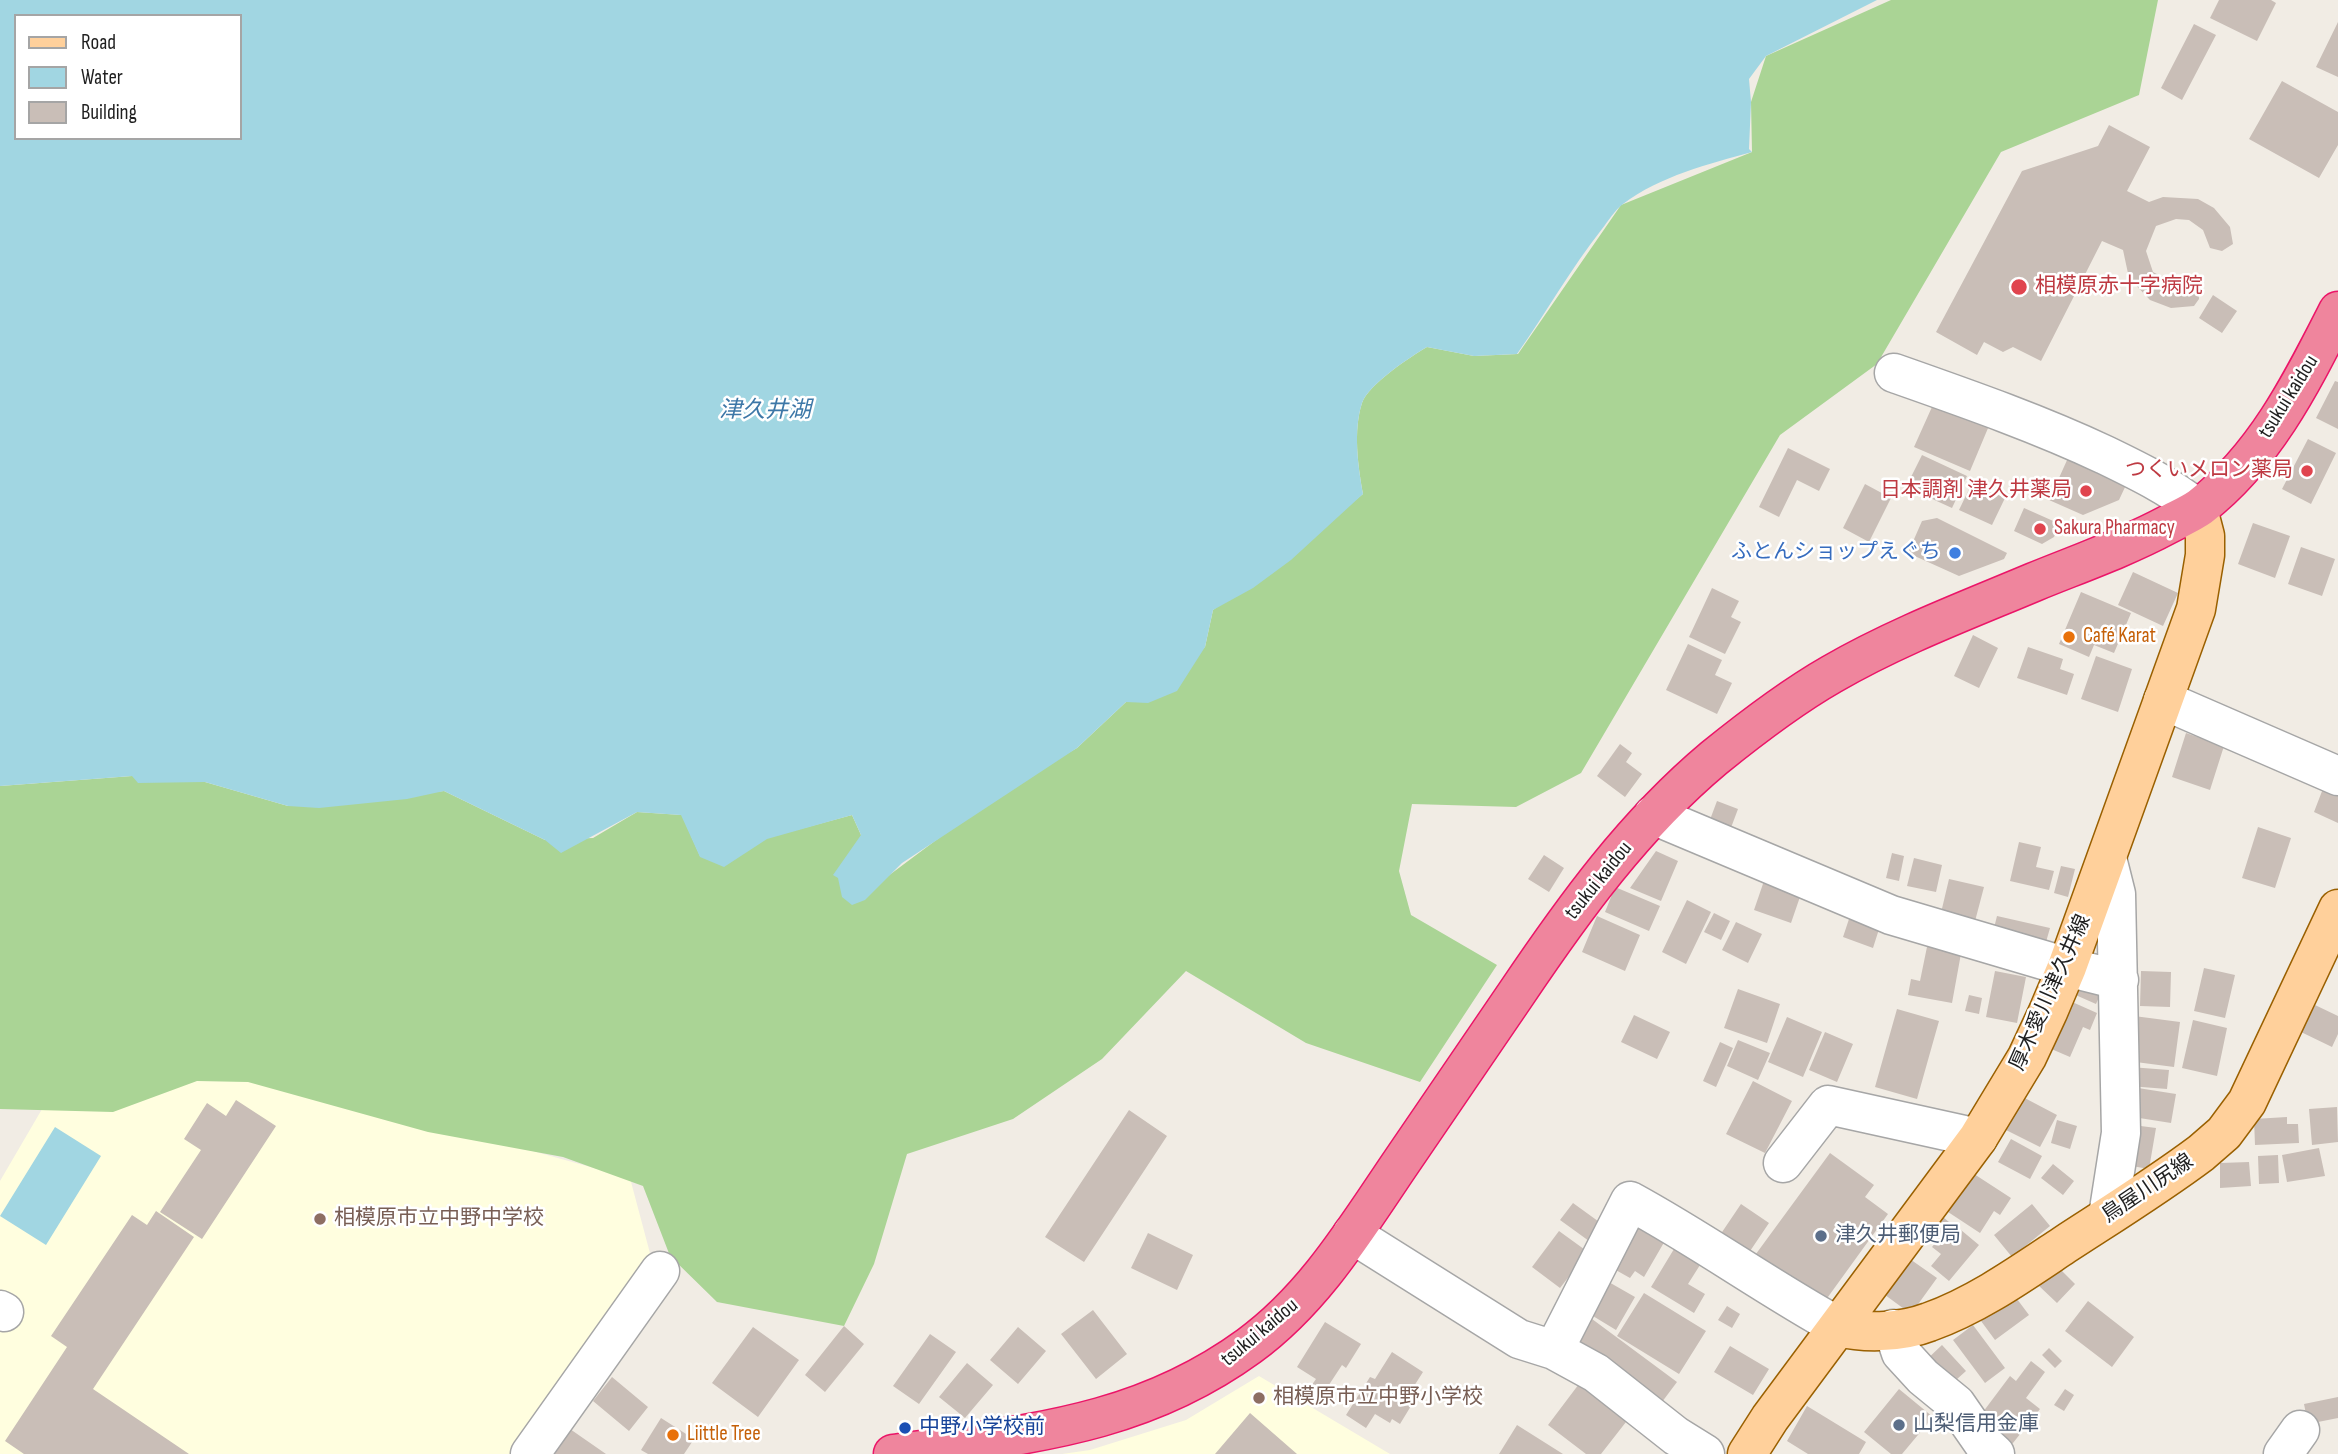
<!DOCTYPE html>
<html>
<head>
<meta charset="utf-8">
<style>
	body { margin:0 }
	#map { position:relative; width:2338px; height:1454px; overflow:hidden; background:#f1ece4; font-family:"Sofia Sans Condensed",sans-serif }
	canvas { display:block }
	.legend { position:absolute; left:14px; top:14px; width:228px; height:126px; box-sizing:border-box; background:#fff; border:2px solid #a5a5a5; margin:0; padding:9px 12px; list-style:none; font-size:21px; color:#1f1f1f }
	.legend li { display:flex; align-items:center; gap:14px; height:35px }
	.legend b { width:35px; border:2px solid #a5a5a5 }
</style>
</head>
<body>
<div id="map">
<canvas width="2338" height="1454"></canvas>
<ul class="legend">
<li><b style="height:9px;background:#ffd09b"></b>Road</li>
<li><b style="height:19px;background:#a1d6e2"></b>Water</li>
<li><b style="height:19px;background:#c9beb7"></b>Building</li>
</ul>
</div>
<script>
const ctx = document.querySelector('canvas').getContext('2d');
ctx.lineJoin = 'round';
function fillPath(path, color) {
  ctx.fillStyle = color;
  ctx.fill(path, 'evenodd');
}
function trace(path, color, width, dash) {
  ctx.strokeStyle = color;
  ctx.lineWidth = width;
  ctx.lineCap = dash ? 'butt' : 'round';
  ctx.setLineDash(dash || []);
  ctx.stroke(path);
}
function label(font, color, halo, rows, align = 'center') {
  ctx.font = font + ' "Sofia Sans Condensed","Noto Sans JP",sans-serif';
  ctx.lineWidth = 5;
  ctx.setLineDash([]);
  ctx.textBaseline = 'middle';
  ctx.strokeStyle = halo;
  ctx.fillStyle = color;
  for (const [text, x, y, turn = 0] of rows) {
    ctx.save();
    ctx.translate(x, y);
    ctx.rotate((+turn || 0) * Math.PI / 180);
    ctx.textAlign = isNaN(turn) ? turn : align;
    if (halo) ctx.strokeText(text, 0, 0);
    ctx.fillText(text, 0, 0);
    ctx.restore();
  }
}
const education = new Path2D(`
	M219,1052L269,1078L630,1178L651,1257L515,1454H0V1181L52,1092Z
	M1259,1376L1390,1454H1062L1090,1450L1186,1420Z`);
const forest = new Path2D(`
	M1891,0H2158L2139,95L2001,152L1877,364L1780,435L1581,773L1516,807L1412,804L1399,871L1411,915L1497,965L1420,1082L1306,1043L1186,971L1102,1059L1013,1119L907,1154L874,1264L844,1326L717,1302L670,1256L643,1186L563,1157L428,1132L248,1082L197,1081L113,1112L0,1109V786L132,776L205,782L288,806L444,791L545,840L593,838L637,812L682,815L700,856L852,815L861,835L860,897L1007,787L1077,748L1126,702L1205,647L1213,610L1363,494C1358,466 1353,431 1362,403C1368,385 1410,357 1427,347L1474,356L1518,354L1621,205L1752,152L1751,102L1766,56Z`);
const water = new Path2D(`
	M0,0H1877L1766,56L1749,79L1751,102L1749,149L1752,152C1709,164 1660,176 1623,204C1615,210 1608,221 1602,229C1571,268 1546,313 1517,354L1474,356L1427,347C1410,357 1368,385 1362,403C1353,431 1358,466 1363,494L1291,560L1253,588L1213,610L1205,647L1177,691L1148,703L1126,702L1077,748L902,863L865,900L852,905L842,897L838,878L833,875L861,835L852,815L767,839L724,867L700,857L681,815L637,812L561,853L545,840L444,791L407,799L319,808L288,806L205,782L138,783L132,776L0,786ZM16,16H240V138H16Z
	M55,1127L101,1156L46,1245L0,1216Z`);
const building = new Path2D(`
	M2219,0H2271L2276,3L2257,41L2210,18Z
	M2338,22V77L2316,67Z
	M2194,24L2216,35L2182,100L2161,88Z
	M2282,81L2338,112V145L2319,178L2249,139Z
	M2109,125L2150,147L2127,191L2149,202L2163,197L2198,199L2214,208L2230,227L2233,244L2222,251L2210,248L2203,230L2189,220L2176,219L2156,226L2146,251L2153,272L2176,284L2198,283L2199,299L2194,306L2171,308L2150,300L2129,278L2123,250L2102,241L2041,361L2013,347L2003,352L1984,342L1977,355L1936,332L2022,171L2098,146Z
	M2213,295L2237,311L2222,333L2199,318Z
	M2335,381L2338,382V429L2316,418Z
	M1936,398L1991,421L1970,471L1914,447Z
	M2308,439L2336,453L2311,504L2282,489Z
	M1788,448L1830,469L1819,491L1797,480L1779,517L1759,507Z
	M1922,455L1967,476L1952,508L1906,487Z
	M2068,458L2126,485L2119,500L2083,515L2049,500Z
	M1972,483L2005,498L1992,525L1959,510Z
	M1865,484L1891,498L1869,542L1843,528Z
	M2024,508L2060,524L2054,537L2042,544L2014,531Z
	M1937,518L2007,553L2004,559L1959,576L1908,553L1922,521Z
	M2253,523L2290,536L2275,578L2238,564Z
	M2301,547L2335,559L2322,596L2288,584Z
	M2133,572L2178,593L2163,626L2118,605Z
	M1712,588L1739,601L1731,617L1741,622L1725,654L1689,637Z
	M2081,592L2131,613L2114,653L2094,645L2089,657L2059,644Z
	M1973,635L1998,648L1979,688L1954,676Z
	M1688,644L1722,660L1715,675L1732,683L1717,714L1666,690Z
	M2028,647L2063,659L2060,669L2074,674L2067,695L2017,678Z
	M2096,656L2132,669L2118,712L2081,699Z
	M2186,733L2224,746L2210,790L2172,777Z
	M1620,744L1632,753L1626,762L1642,774L1625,797L1597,776Z
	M2324,786L2338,792V823L2314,812Z
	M1717,801L1738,809L1729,833L1708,825Z
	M2258,827L2291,838L2275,888L2242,878Z
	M2019,842L2041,847L2036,867L2054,871L2049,890L2010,881Z
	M1656,851L1678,861L1661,901L1630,888Z
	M1892,853L1904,856L1899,881L1886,878Z
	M1544,855L1564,868L1549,892L1528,879Z
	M1914,858L1942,865L1936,892L1907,886Z
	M2061,866L2075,869L2068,897L2054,893Z
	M1765,878L1802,891L1791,923L1754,910Z
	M1949,879L1984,887L1974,925L1940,917Z
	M1615,887L1660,906L1649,931L1605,912Z
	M1687,900L1711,912L1686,964L1662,952Z
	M1714,913L1730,921L1721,940L1704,932Z
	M1597,916L1640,935L1625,971L1582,952Z
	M1850,916L1880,926L1873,948L1843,937Z
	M1997,916L2050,928L2044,949L1992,936Z
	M1736,922L1762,934L1748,963L1722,950Z
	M1928,942L1962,948L1952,1003L1908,995L1911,979L1920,981Z
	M2204,968L2235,975L2225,1018L2194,1011Z
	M1995,971L2026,977L2017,1023L1986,1017Z
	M2141,971L2171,972L2170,1007L2140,1006Z
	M2079,975L2104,986L2096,1004L2071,993Z
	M1738,989L1780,1004L1767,1043L1724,1028Z
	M1969,995L1982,998L1979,1014L1965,1011Z
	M2070,1001L2097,1013L2090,1030L2083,1027L2070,1057L2049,1048Z
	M2315,1005L2338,1016V1034L2332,1047L2301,1032Z
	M1897,1009L1939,1021L1917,1099L1875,1087Z
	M1634,1015L1670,1032L1657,1059L1621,1042Z
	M2134,1016L2180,1022L2174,1067L2128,1061Z
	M1787,1017L1822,1032L1803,1077L1768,1062Z
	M2193,1020L2227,1028L2217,1076L2182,1068Z
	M1825,1032L1853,1044L1837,1082L1809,1070Z
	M1738,1040L1770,1053L1758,1080L1727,1066Z
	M1720,1042L1733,1048L1716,1087L1703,1081Z
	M2130,1067L2169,1070L2167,1089L2129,1086Z
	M1753,1081L1792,1101L1765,1153L1726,1134Z
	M2138,1088L2176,1094L2171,1123L2133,1117Z
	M2019,1095L2057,1115L2040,1147L2002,1128Z
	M236,1100L276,1126L202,1239L160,1212L201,1150L184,1139L207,1103L226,1116Z
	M2337,1107L2338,1142L2312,1145L2309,1109Z
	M1129,1110L1167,1136L1084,1262L1045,1237Z
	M2287,1117V1124H2298L2299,1143L2255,1145L2254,1119Z
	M2057,1120L2077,1126L2070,1149L2051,1143Z
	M2133,1125L2156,1128L2149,1169L2126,1165Z
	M2011,1139L2042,1156L2030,1179L1998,1162Z
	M2319,1148L2325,1176L2287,1182L2282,1155Z
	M1830,1153L1874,1185L1865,1197L1888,1214L1820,1308L1753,1258Z
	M2278,1155L2279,1183L2259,1184L2258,1156Z
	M2249,1162L2251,1186L2220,1188V1163Z
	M2053,1164L2074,1181L2063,1195L2041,1178Z
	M1971,1172L2011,1198L2000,1215L1994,1211L1980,1233L1945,1210Z
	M1573,1203L1602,1224L1589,1241L1560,1220Z
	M1741,1204L1769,1223L1744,1260L1716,1241Z
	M2032,1204L2050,1226L2012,1257L1994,1235Z
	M156,1211L194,1237L93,1389L189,1454H24L5,1441L67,1347L51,1336L132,1215L147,1225Z
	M1938,1213L1949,1222L1933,1243L1921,1233Z
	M1630,1217L1666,1239L1644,1277L1635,1271L1630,1278L1614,1269Z
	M1961,1230L1979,1245L1949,1281L1931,1266L1941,1254L1932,1247L1944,1232L1953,1240Z
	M1559,1231L1588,1252L1560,1288L1532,1267Z
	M1148,1233L1193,1255L1177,1290L1131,1268Z
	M1674,1249L1700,1265L1688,1284L1705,1294L1694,1313L1651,1287Z
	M1907,1257L1937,1278L1911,1314L1881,1292Z
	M2057,1266L2075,1284L2057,1303L2038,1285Z
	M1607,1281L1635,1297L1616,1330L1588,1313Z
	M1644,1293L1706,1331L1679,1374L1617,1336Z
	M2014,1295L2029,1315L1995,1340L1981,1321Z
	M2088,1301L2134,1337L2112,1367L2065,1331Z
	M1727,1306L1740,1314L1732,1328L1718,1320Z
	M1093,1310L1127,1354L1096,1379L1061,1334Z
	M1588,1316L1677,1382L1656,1410L1567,1343Z
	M1325,1322L1361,1344L1346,1368L1342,1365L1321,1397L1309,1389L1316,1379L1297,1367Z
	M1973,1325L2005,1368L1985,1383L1953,1340Z
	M844,1326L864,1344L825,1392L805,1375Z
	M753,1327L799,1360L758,1417L712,1383Z
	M1018,1327L1046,1351L1018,1384L990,1360Z
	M930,1334L956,1352L919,1404L893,1386Z
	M1942,1345L1966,1371L1946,1389L1923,1363Z
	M1730,1346L1769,1369L1753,1395L1714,1372Z
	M2049,1348L2062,1361L2055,1368L2042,1355Z
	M1392,1352L1423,1372L1407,1397L1414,1401L1400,1424L1392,1419L1390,1423L1375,1414L1366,1428L1346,1415L1370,1377L1375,1379Z
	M2031,1361L2045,1372L2026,1398L2040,1409L2009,1448L1985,1430L1993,1420L1983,1412L2010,1376L2016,1381Z
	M967,1363L993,1385L965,1418L939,1397Z
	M1585,1376L1633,1413L1601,1454H1586L1548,1425Z
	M612,1377L648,1407L629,1431L593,1401Z
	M1899,1389L1933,1417L1902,1454H1891L1864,1432Z
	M2065,1389L2074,1395L2064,1411L2054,1405Z
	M2338,1397V1418L2308,1424L2304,1404Z
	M1807,1406L1866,1442L1859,1454H1808L1787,1441Z
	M1250,1413L1297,1454H1215Z
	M661,1418L694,1439L684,1454H648L641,1450Z
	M1517,1425L1563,1454H1499Z
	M570,1429L606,1454H553Z`);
const minor = new Path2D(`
	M1894,373C1965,398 2037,423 2105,455C2138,471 2169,486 2198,509
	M2163,700L2338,776
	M1653,815L1891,915L2067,967L2119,980
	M2107,858L2116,894L2121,1133L2108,1216
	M1783,1163L1828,1105L1978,1138
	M1352,1234L1519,1339L1554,1350L1596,1373L1676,1436L1705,1454
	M0,1310L4,1312
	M1893,1329L1901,1353L1923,1377L1956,1404L1983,1443L1995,1454
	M1554,1350L1630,1201C1702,1240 1768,1288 1839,1327
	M530,1454L660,1271
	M2283,1454L2300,1430`);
const major = new Path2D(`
	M1839,1327C1867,1334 1903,1332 1929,1322C1977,1305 2022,1273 2064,1245C2110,1215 2157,1186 2201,1153L2224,1133L2247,1102L2338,909
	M1747,1454L1770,1418L1978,1138L2027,1057L2048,1012L2067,967L2196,609L2205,555V536L2198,509`);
const highway = new Path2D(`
	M893,1454C1024,1434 1138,1427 1249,1346C1315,1298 1357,1227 1402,1161C1440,1106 1478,1050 1516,994C1574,908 1634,825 1714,758C1751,728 1790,698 1832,674C1896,637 1965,611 2034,582C2078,564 2124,548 2167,525C2178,519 2190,514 2200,507C2265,457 2302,382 2338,311`);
const markers = [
	[2019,287,9,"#e0444e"],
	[2307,471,7,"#e0444e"],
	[2086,491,7,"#e0444e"],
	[2040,529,7,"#e0444e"],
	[1955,553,7,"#3f7fe0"],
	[2069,637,7,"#e8710a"],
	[320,1219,7,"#8d6e63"],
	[1821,1236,7,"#5c6f8a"],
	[1259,1398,7,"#8d6e63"],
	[1899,1425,7,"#5c6f8a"],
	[905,1428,7,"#1a4fb4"],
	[673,1435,7,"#e8710a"]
];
const healthNames = [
	["相模原赤十字病院",2035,287],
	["つくいメロン薬局",2293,471,"right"],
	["日本調剤 津久井薬局",2072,491,"right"],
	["Sakura Pharmacy",2054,529]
];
const streetNames = [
	["tsukui kaidou",2289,397,-58],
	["tsukui kaidou",1599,881,-51],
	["厚木愛川津久井線",2051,993,-66],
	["鳥屋川尻線",2148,1189,-34],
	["tsukui kaidou",1260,1333,-40]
];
const shopNames = [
	["ふとんショップえぐち",1941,553]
];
const foodNames = [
	["Café Karat",2083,637],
	["Liittle Tree",687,1435]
];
const educationNames = [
	["相模原市立中野中学校",334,1219],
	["相模原市立中野小学校",1273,1398]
];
const serviceNames = [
	["津久井郵便局",1835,1236],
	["山梨信用金庫",1913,1425]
];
const transitNames = [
	["中野小学校前",919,1428]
];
const waterNames = [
	["津久井湖",765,411]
];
fillPath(education, '#fffedf');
fillPath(forest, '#aad495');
fillPath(water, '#a1d6e2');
fillPath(building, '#c9beb7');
trace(minor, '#a6a6a6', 41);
trace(major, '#9a6000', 41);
trace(highway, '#eb1568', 41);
trace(minor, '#fff', 38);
trace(major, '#ffd09b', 38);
trace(highway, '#ef859d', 38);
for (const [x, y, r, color] of markers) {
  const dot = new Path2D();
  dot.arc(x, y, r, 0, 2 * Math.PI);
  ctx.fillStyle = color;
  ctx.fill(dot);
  trace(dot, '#fff', 2.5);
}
label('21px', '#be3a42', '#fff', healthNames, 'left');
label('21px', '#1f1f1f', '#fff', streetNames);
label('21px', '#366cbe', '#fff', shopNames, 'right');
label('21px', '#c56008', '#fff', foodNames, 'left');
label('21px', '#785e54', '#fff', educationNames, 'left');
label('21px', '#4e5e75', '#fff', serviceNames, 'left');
label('21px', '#164399', '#fff', transitNames, 'left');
label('italic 23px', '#3d77a7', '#fff', waterNames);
</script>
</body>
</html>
